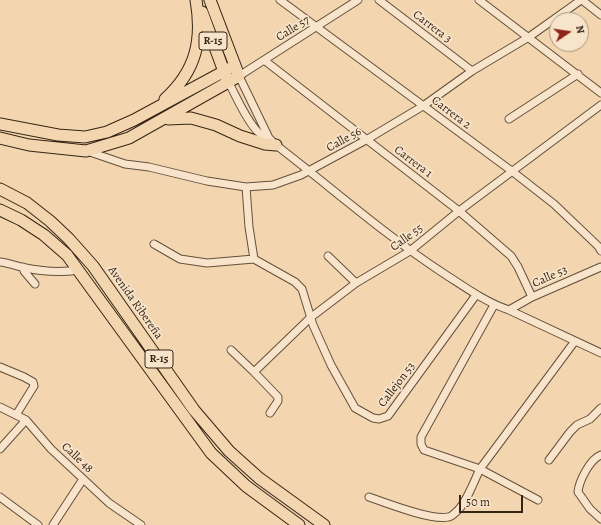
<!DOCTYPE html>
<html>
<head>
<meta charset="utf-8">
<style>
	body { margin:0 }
	#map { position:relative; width:601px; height:525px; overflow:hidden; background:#f3d6af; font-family:Alegreya,serif }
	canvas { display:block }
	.north { position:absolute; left:549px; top:12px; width:40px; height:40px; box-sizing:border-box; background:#f7e4cb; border:1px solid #a99782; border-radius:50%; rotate:77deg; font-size:11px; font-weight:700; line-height:16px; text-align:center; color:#352414 }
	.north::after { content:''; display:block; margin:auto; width:14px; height:18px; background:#8f2418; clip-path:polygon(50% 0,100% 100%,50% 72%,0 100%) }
	.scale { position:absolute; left:459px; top:495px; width:64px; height:18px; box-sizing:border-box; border:2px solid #352414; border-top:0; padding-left:5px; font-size:12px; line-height:14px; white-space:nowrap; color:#352414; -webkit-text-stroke:3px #f7e4cb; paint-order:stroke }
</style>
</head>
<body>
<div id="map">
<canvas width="601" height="525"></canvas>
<div class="north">N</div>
<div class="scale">50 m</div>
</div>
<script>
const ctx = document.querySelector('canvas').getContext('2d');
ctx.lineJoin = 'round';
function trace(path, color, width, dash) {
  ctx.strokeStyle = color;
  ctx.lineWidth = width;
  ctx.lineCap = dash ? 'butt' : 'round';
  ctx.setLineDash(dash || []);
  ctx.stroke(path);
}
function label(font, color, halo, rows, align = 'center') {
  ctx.font = font + ' Alegreya,serif';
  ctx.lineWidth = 3.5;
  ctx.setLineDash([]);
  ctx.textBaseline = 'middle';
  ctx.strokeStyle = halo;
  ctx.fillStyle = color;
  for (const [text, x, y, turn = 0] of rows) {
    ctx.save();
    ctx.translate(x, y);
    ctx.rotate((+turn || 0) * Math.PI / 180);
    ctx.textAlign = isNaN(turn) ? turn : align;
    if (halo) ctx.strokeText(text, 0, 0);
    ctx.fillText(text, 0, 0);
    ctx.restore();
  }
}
const minor = new Path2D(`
	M280,0L513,172L554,204L598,246L601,251
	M379,0L472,71
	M479,0L601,93
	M582,0L601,15
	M264,60L459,211L511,256L518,267L532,297
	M229,83C237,98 246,120 258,132C261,135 265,136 269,138L239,76L358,0
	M509,119L578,74
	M269,138L276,145C332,188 385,235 443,273C465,287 485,302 509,310L601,353
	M87,151L125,164L149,167L207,181L246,187L273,185L301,175L366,140L423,106L472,71L529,37L581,0
	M246,187L249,227L254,259L295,282L302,289L313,325L331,365L355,408L373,418L379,419L388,416L476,295
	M154,244L180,259L207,263L254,259
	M328,256L356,283
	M0,262C8,263 14,265 21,267C39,271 60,273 78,270
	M23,267L24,271L35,284
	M494,305L421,437V444L424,450L480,469L575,341
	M509,310L532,297L601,267
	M231,350L254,372L310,318L356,283L410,251L459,211L601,105
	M0,367L24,377L33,382L34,386L16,415
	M254,372L278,397V401L270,413
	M0,407L26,420L51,449L109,503L141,525
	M0,449L26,420
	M601,455C590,459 579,481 578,492L590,509L601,519
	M549,460L570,432L577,425L590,419L601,408
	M0,497L38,525
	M369,497C386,503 432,521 448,517C450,517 454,514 456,512C466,504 474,481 480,469L538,500
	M53,525L83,479`);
const primary = new Path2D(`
	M202,12L226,77
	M165,99C196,71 203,40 196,0
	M168,119L191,118L216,125L240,136L265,144L276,145
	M0,124L58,135L85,137L107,132L134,120L234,66
	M0,138L29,145L86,151L129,138L239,76L210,0
	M0,189L27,203L50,221L69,239L93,266L194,410L229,451L259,478L324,525
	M0,210L21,220L44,235L67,255L211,453L246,486L299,525`);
const shields = [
	[213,41,28],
	[159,359,28]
];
const shieldNames = [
	["R-15",213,41],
	["R-15",159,359]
];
const streetNames = [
	["Carrera 3",432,27,37],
	["Calle 57",293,29,-32],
	["Carrera 2",451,113,37],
	["Calle 56",344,140,-29],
	["Carrera 1",413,162,37],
	["Calle 55",407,238,-36],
	["Calle 53",550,277,-24],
	["Avenida Ribereña",135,303,55],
	["Callejon 53",397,385,-53],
	["Calle 48",77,458,43]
];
trace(minor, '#64503b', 9);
trace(primary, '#352414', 13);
trace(minor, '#f7e4cb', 7);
trace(primary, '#f3d6af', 11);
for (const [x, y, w] of shields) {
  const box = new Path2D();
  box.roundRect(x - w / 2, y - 9, w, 18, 3);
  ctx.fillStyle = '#f7e4cb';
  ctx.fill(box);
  trace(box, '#352414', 1);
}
label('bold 11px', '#352414', null, shieldNames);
label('12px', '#352414', '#f7e4cb', streetNames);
</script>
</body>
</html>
